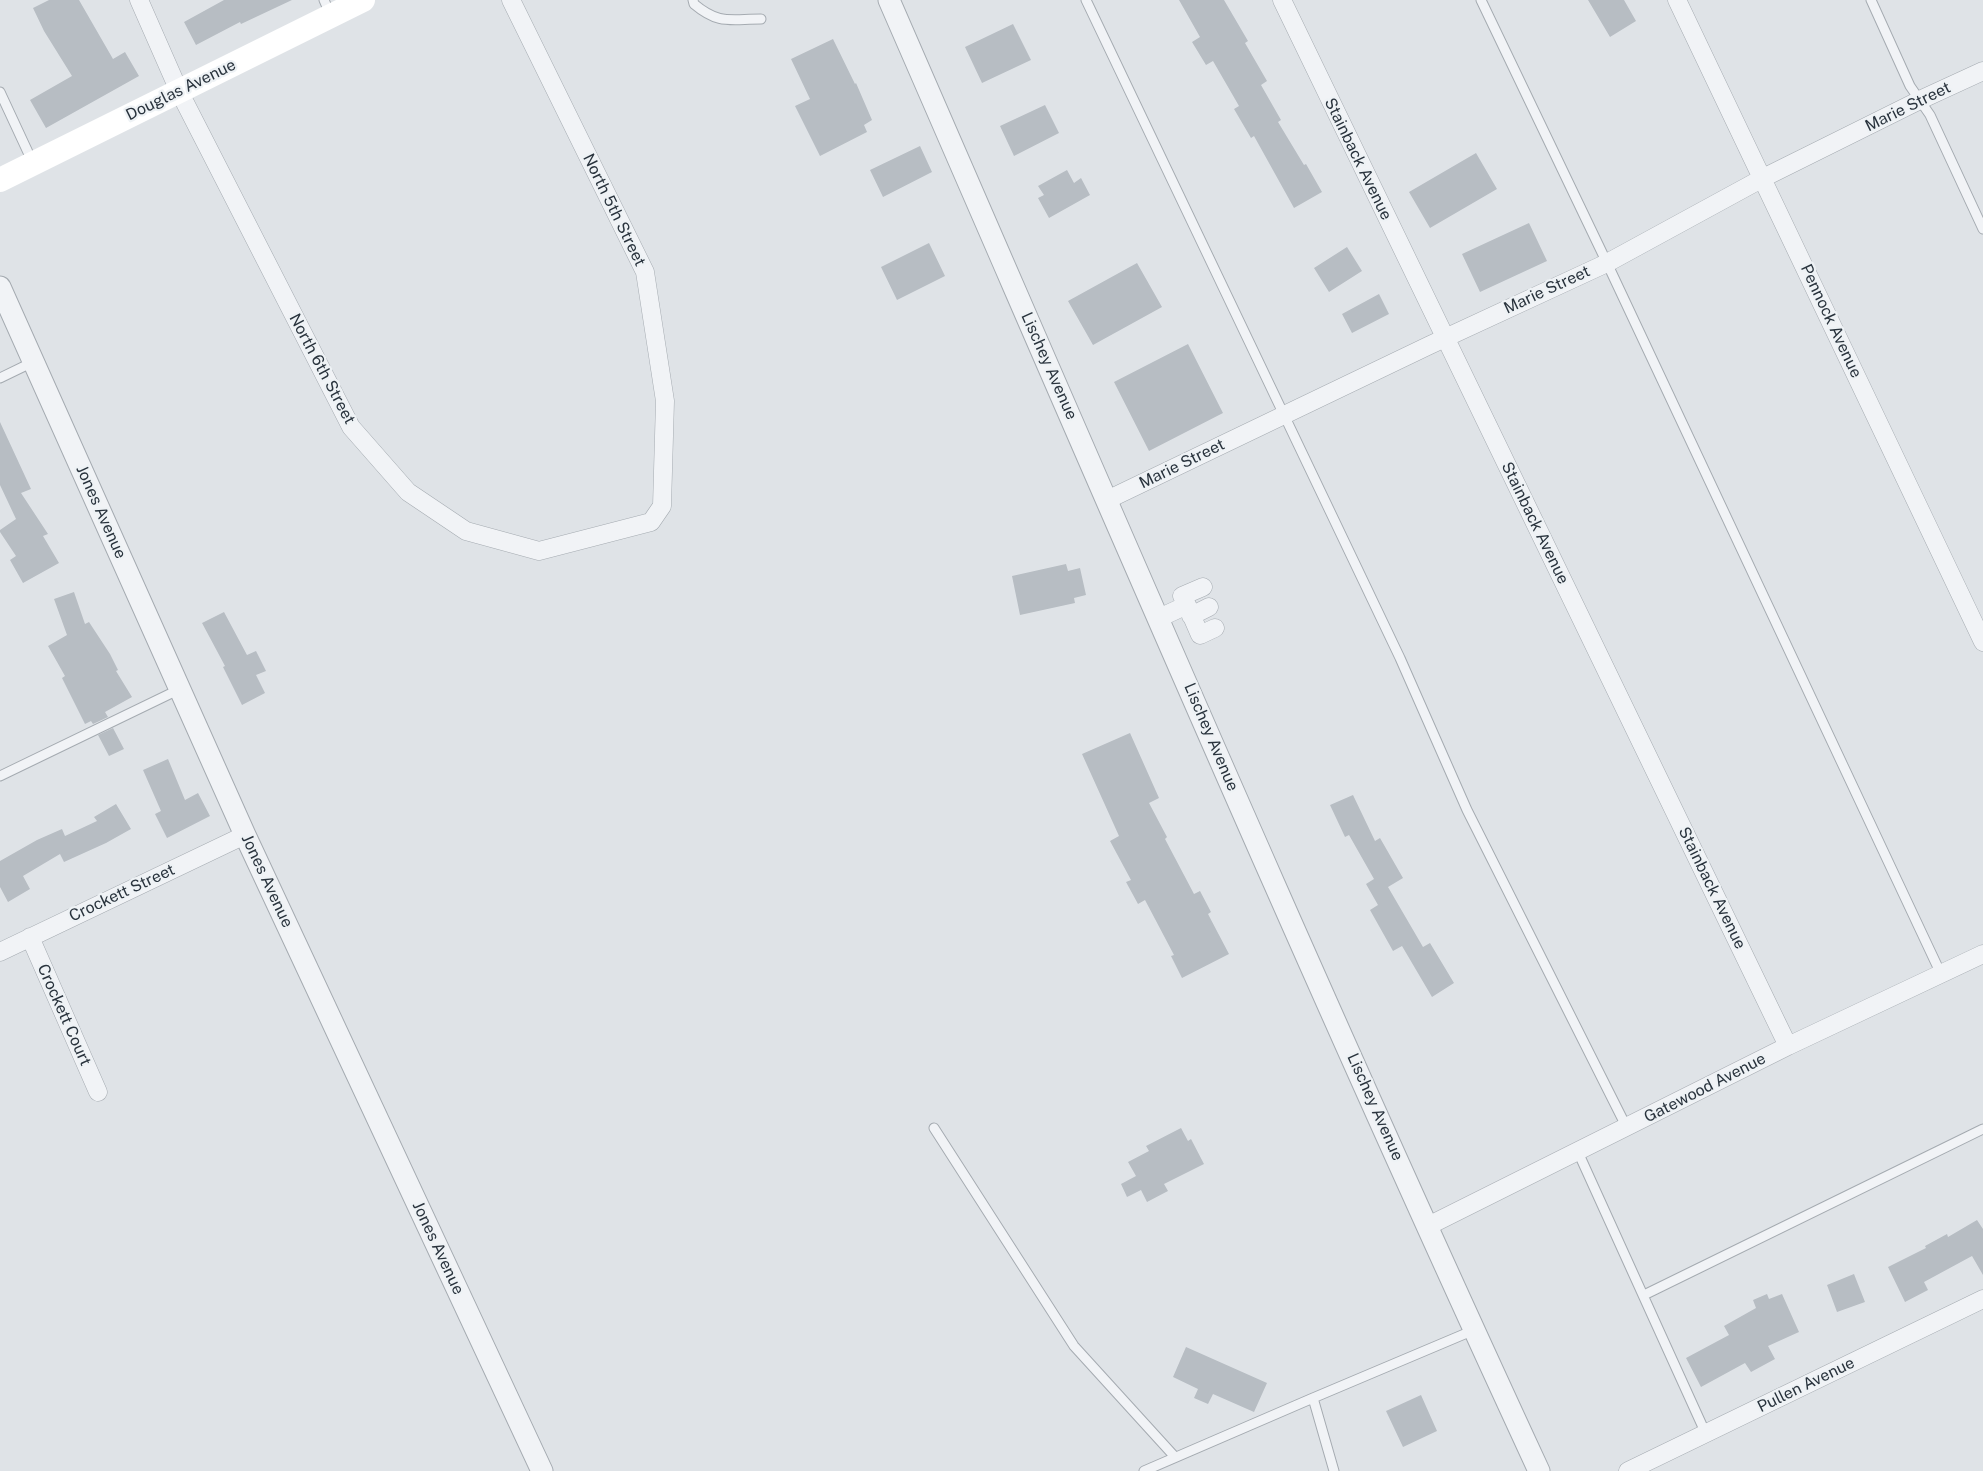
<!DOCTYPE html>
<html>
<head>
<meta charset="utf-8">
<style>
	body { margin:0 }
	canvas { display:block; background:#dfe3e7 }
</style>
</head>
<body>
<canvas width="1983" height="1471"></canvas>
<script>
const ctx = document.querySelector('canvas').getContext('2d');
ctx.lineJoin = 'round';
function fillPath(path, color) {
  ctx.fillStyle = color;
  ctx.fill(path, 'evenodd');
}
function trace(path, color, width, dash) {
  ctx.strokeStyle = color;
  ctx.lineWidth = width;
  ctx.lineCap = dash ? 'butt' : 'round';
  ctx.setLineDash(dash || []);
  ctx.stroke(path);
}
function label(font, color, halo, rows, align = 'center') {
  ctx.font = font + ' "Public Sans",sans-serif';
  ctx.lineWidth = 4.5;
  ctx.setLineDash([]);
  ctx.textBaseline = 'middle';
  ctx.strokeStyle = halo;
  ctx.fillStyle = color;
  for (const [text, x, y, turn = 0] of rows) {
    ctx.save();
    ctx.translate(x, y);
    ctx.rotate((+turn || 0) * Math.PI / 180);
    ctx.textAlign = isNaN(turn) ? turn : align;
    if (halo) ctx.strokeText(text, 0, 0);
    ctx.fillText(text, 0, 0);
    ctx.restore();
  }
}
const building = new Path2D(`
	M49,0H79L113,59L125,52L139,76L46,128L30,100L72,76L44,31L33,8Z
	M224,0H292L241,24L240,22L196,45L184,22Z
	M1179,0H1224L1248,41L1245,43L1267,81L1261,85L1281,120L1278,122L1304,165L1306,164L1322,192L1294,208L1254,136L1251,138L1234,109L1239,106L1213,61L1206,65L1192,42L1200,37Z
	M1588,0H1624L1636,21L1610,37Z
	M1013,24L1031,60L982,83L965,47Z
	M833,39L855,84L856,83L872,120L864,125L867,132L820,156L795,106L810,99L791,59Z
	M1045,105L1059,133L1014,156L1000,126Z
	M920,146L932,172L883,197L870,170Z
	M1476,153L1497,189L1430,228L1409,192Z
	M1067,170L1074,183L1081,178L1090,195L1049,218L1038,198L1044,195L1038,186Z
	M1529,223L1547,261L1480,292L1462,254Z
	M929,243L945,276L897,300L881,267Z
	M1347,247L1362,271L1329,292L1314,268Z
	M1137,263L1162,307L1093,345L1068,301Z
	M1379,294L1389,314L1352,333L1342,314Z
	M1188,344L1223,413L1149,451L1114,382Z
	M0,422L31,489L21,493L48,534L43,536L59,563L23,583L10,560L16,556L0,532V530L16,519L0,485Z
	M1066,564L1068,571L1080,568L1086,595L1074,598L1075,603L1020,615L1012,576Z
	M74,592L85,624L89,622L110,654L118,670L116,671L132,697L105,712L108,717L93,724L91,721L85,724L62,678L65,676L48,646L67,635L54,599Z
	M224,612L247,655L256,651L266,671L256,675L265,693L242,705L223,667L225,666L202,623Z
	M113,728L124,749L109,756L98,735Z
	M1130,733L1159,798L1149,803L1167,837L1165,839L1194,894L1200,891L1211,912L1208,914L1229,954L1182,978L1171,956L1174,955L1145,900L1138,904L1126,882L1131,880L1110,841L1119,836L1082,754Z
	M168,759L185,800L198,793L210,816L167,838L155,814L161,811L143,770Z
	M1353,795L1375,841L1380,838L1403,878L1388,887L1423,947L1430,943L1454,983L1432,997L1402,946L1393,951L1370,910L1378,905L1366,884L1374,879L1349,835L1345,837L1330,805Z
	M116,804L131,829L106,843L64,862L60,854L23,876L30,889L8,902L0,887V861L37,840L62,829L65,836L97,821L94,817Z
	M1181,1128L1188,1141L1191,1139L1204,1164L1164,1184L1168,1191L1147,1202L1141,1190L1127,1197L1121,1184L1136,1176L1128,1162L1149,1151L1146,1146Z
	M1977,1220L1983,1229V1275L1972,1256L1924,1282L1928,1290L1905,1302L1888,1267L1926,1248L1925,1246L1947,1234L1948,1237Z
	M1854,1274L1865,1302L1837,1312L1827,1285Z
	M1767,1294L1769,1299L1782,1294L1799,1332L1768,1346L1775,1359L1751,1372L1745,1363L1701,1387L1686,1358L1729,1335L1724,1326L1756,1308L1753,1300Z
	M1186,1347L1267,1383L1254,1412L1213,1394L1208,1404L1194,1398L1198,1389L1173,1377Z
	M1421,1395L1437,1431L1403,1447L1386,1411Z`);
const service = new Path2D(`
	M324,0L331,16
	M693,0L694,4C719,25 730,19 761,19
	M1086,0L1400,658L1467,810L1627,1128
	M1481,0L1607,263L1941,974
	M1871,0L1910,86L1930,115L1983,229
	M0,92L33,163
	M0,378L33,362
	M0,776L180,689
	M934,1128L1074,1346L1175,1457
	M1578,1152L1706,1434
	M1644,1295L1983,1129
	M1144,1471L1313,1398
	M1334,1471L1313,1398L1474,1330`);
const minor = new Path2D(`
	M139,0L179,91L351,427L408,492L466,531L539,551L651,522L662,506L665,401L645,272L511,0
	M1282,0L1788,1046
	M1677,0L1983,642
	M1107,500L1430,345L1607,263L1763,178L1920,100L1983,71
	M1187,605L1182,596L1203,587
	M1191,616L1209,607
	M1159,618L1187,605L1200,635L1215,628
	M30,937L98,1092
	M0,952L245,835
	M1428,1226L1788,1046L1983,954
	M1628,1471L1983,1299`);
const tertiary = new Path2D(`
	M889,0C1103,491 1314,985 1539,1471
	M0,287L245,835L542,1471`);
const secondary = new Path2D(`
	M0,180L363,0`);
const streetNames = [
	["Douglas Avenue",181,90,-26],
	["Marie Street",1908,107,-26],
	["Stainback Avenue",1358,159,64],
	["North 5th Street",614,210,64],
	["Marie Street",1547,290,-25],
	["Pennock Avenue",1831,321,65],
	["Lischey Avenue",1049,366,66],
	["North 6th Street",322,369,62],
	["Marie Street",1182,464,-26],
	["Jones Avenue",101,512,66],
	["Stainback Avenue",1535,523,64],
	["Lischey Avenue",1211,737,67],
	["Jones Avenue",267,881,65],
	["Stainback Avenue",1712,888,64],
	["Crockett Street",122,893,-25],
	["Crockett Court",64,1015,66],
	["Gatewood Avenue",1705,1088,-27],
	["Lischey Avenue",1375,1107,66],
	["Jones Avenue",438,1248,65],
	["Pullen Avenue",1806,1385,-26]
];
fillPath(building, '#b7bdc3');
trace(service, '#a5abb1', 11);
trace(minor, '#a5abb1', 19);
trace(tertiary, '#a5abb1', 23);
trace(service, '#f1f3f6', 9);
trace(minor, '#f1f3f6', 18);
trace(tertiary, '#f1f3f6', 21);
trace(secondary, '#fff', 24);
label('16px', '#29333d', '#eef2f5', streetNames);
</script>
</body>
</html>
